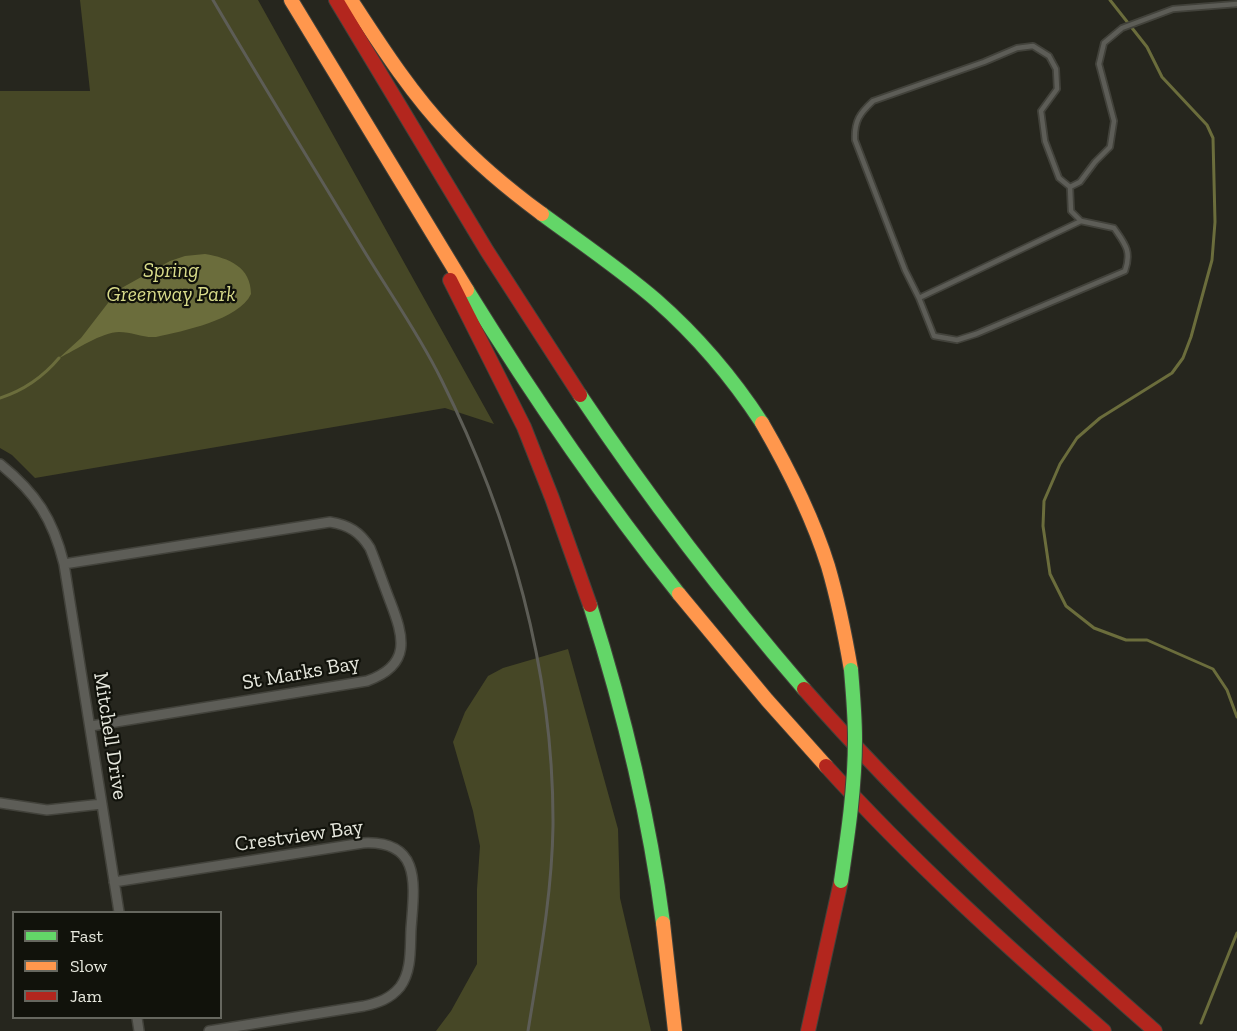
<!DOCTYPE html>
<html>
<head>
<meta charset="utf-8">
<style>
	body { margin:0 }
	#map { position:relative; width:1237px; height:1031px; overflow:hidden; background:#26261e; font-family:"Zilla Slab",serif }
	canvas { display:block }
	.legend { position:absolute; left:12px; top:911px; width:210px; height:108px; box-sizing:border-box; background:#11120b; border:2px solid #66675f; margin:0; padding:8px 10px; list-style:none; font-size:18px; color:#e6e7dd }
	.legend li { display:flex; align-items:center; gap:12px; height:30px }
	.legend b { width:30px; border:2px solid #66675f }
</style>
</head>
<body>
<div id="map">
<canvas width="1237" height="1031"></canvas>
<ul class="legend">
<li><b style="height:8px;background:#63d668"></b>Fast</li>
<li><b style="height:8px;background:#ff974d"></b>Slow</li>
<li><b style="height:8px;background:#b3261e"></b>Jam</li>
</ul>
</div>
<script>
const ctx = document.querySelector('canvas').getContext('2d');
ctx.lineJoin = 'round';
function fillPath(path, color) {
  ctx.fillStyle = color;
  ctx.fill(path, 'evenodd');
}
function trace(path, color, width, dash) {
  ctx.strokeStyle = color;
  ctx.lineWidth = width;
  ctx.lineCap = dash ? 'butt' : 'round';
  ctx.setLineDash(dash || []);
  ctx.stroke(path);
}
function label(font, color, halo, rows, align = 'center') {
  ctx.font = font + ' "Zilla Slab",serif';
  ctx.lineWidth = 4.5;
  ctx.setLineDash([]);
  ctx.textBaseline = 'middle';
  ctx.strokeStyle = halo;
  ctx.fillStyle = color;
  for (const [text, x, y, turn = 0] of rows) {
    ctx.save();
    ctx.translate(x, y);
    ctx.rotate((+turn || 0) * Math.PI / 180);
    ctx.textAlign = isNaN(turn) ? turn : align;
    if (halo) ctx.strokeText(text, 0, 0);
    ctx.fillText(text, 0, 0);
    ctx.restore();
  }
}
const green = new Path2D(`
	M80,0H258L494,424L445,408L35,478L12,455L0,448V91H90Z
	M568,649L618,829L620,898L651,1031H436L451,1011L477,964V889L480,846L473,811L453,742L465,712L488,676L503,668Z`);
const water = new Path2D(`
	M205,254C229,258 251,267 251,294C239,320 183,331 156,337C143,338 132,332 119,332C102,332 76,350 59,358L81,338L118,290L170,261L185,256Z`);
const stream = new Path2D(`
	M1110,0L1147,47L1162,77L1207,125L1213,138L1215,222L1212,260L1191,337L1183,358L1172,373L1100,418L1077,438L1060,464L1044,501L1043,526L1050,574L1066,606L1094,628L1126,640H1147L1213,669L1227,690L1237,717
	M0,398C25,390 43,377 59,358
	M1201,1023L1237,933`);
const lane = new Path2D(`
	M1033,46L1049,56L1056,69L1057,89L1041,111L1045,141L1059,178L1070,187L1071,211L1081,221L1114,228C1125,244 1132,251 1125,271L976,334L957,340L934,336L919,298L905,270L855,140C854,121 860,113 873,101L984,62L1017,48Z
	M1070,187L1080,182L1095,162L1110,147L1114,121L1099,64L1104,43L1122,28L1173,9L1237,4
	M919,298L1081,221`);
const street = new Path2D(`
	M0,464C36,493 53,519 64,564L119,912
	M64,564L330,522C349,525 360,532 370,548C377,565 383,583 390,601C404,637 412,665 367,681L91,726
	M0,803L47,810L102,804
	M114,882L363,843C423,840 414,887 411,929C410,948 412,971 400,987C390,999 378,1003 364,1006L209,1031
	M137,1018L139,1031`);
const fast = new Path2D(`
	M542,214C580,242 620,269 656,300C697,336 732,377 762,423
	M467,290C532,395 602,497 679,594
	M580,395C649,498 723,595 804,689
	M590,605C623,709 649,815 663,923`);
const slow = new Path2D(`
	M291,0L467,290
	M351,0C381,46 411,93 449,133C477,163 508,189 542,214
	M762,423C788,468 812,515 828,566C838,600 845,635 851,670
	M679,594L767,700L826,766
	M663,923L675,1031`);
const jam = new Path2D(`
	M336,0L487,251L580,395
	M450,280L524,427L552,498L590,605
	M804,689C912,812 1032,923 1155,1031
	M826,766C912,861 1007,947 1104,1031
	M808,1031L841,881`);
const rail = new Path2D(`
	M213,0C262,84 313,166 363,249C389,292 419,334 441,379C510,517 554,670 553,826C552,895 539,963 528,1031`);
const fastBridge = new Path2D(`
	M841,881C848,834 855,787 855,739C855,716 853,693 851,670`);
const parkNames = [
	["Spring",171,271],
	["Greenway Park",171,295]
];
const streetNames = [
	["St Marks Bay",301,673,-10],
	["Mitchell Drive",110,736,81],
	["Crestview Bay",299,836,-8]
];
fillPath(green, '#464726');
fillPath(water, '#6b6d3c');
trace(stream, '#6b6d3c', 3);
trace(lane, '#42423b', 8);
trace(street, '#42423b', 12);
trace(fast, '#42423b', 16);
trace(slow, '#42423b', 16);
trace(jam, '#42423b', 16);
trace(lane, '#5d5d57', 4.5);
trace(street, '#5d5d57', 9);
trace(fast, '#63d668', 14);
trace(slow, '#ff974d', 14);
trace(jam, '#b3261e', 14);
trace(rail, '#5d5d56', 3);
trace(fastBridge, '#42423b', 16, []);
trace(fastBridge, '#63d668', 14);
label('italic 21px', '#d8db8a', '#11120b', parkNames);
label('21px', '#e6e7dd', '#11120b', streetNames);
</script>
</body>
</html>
